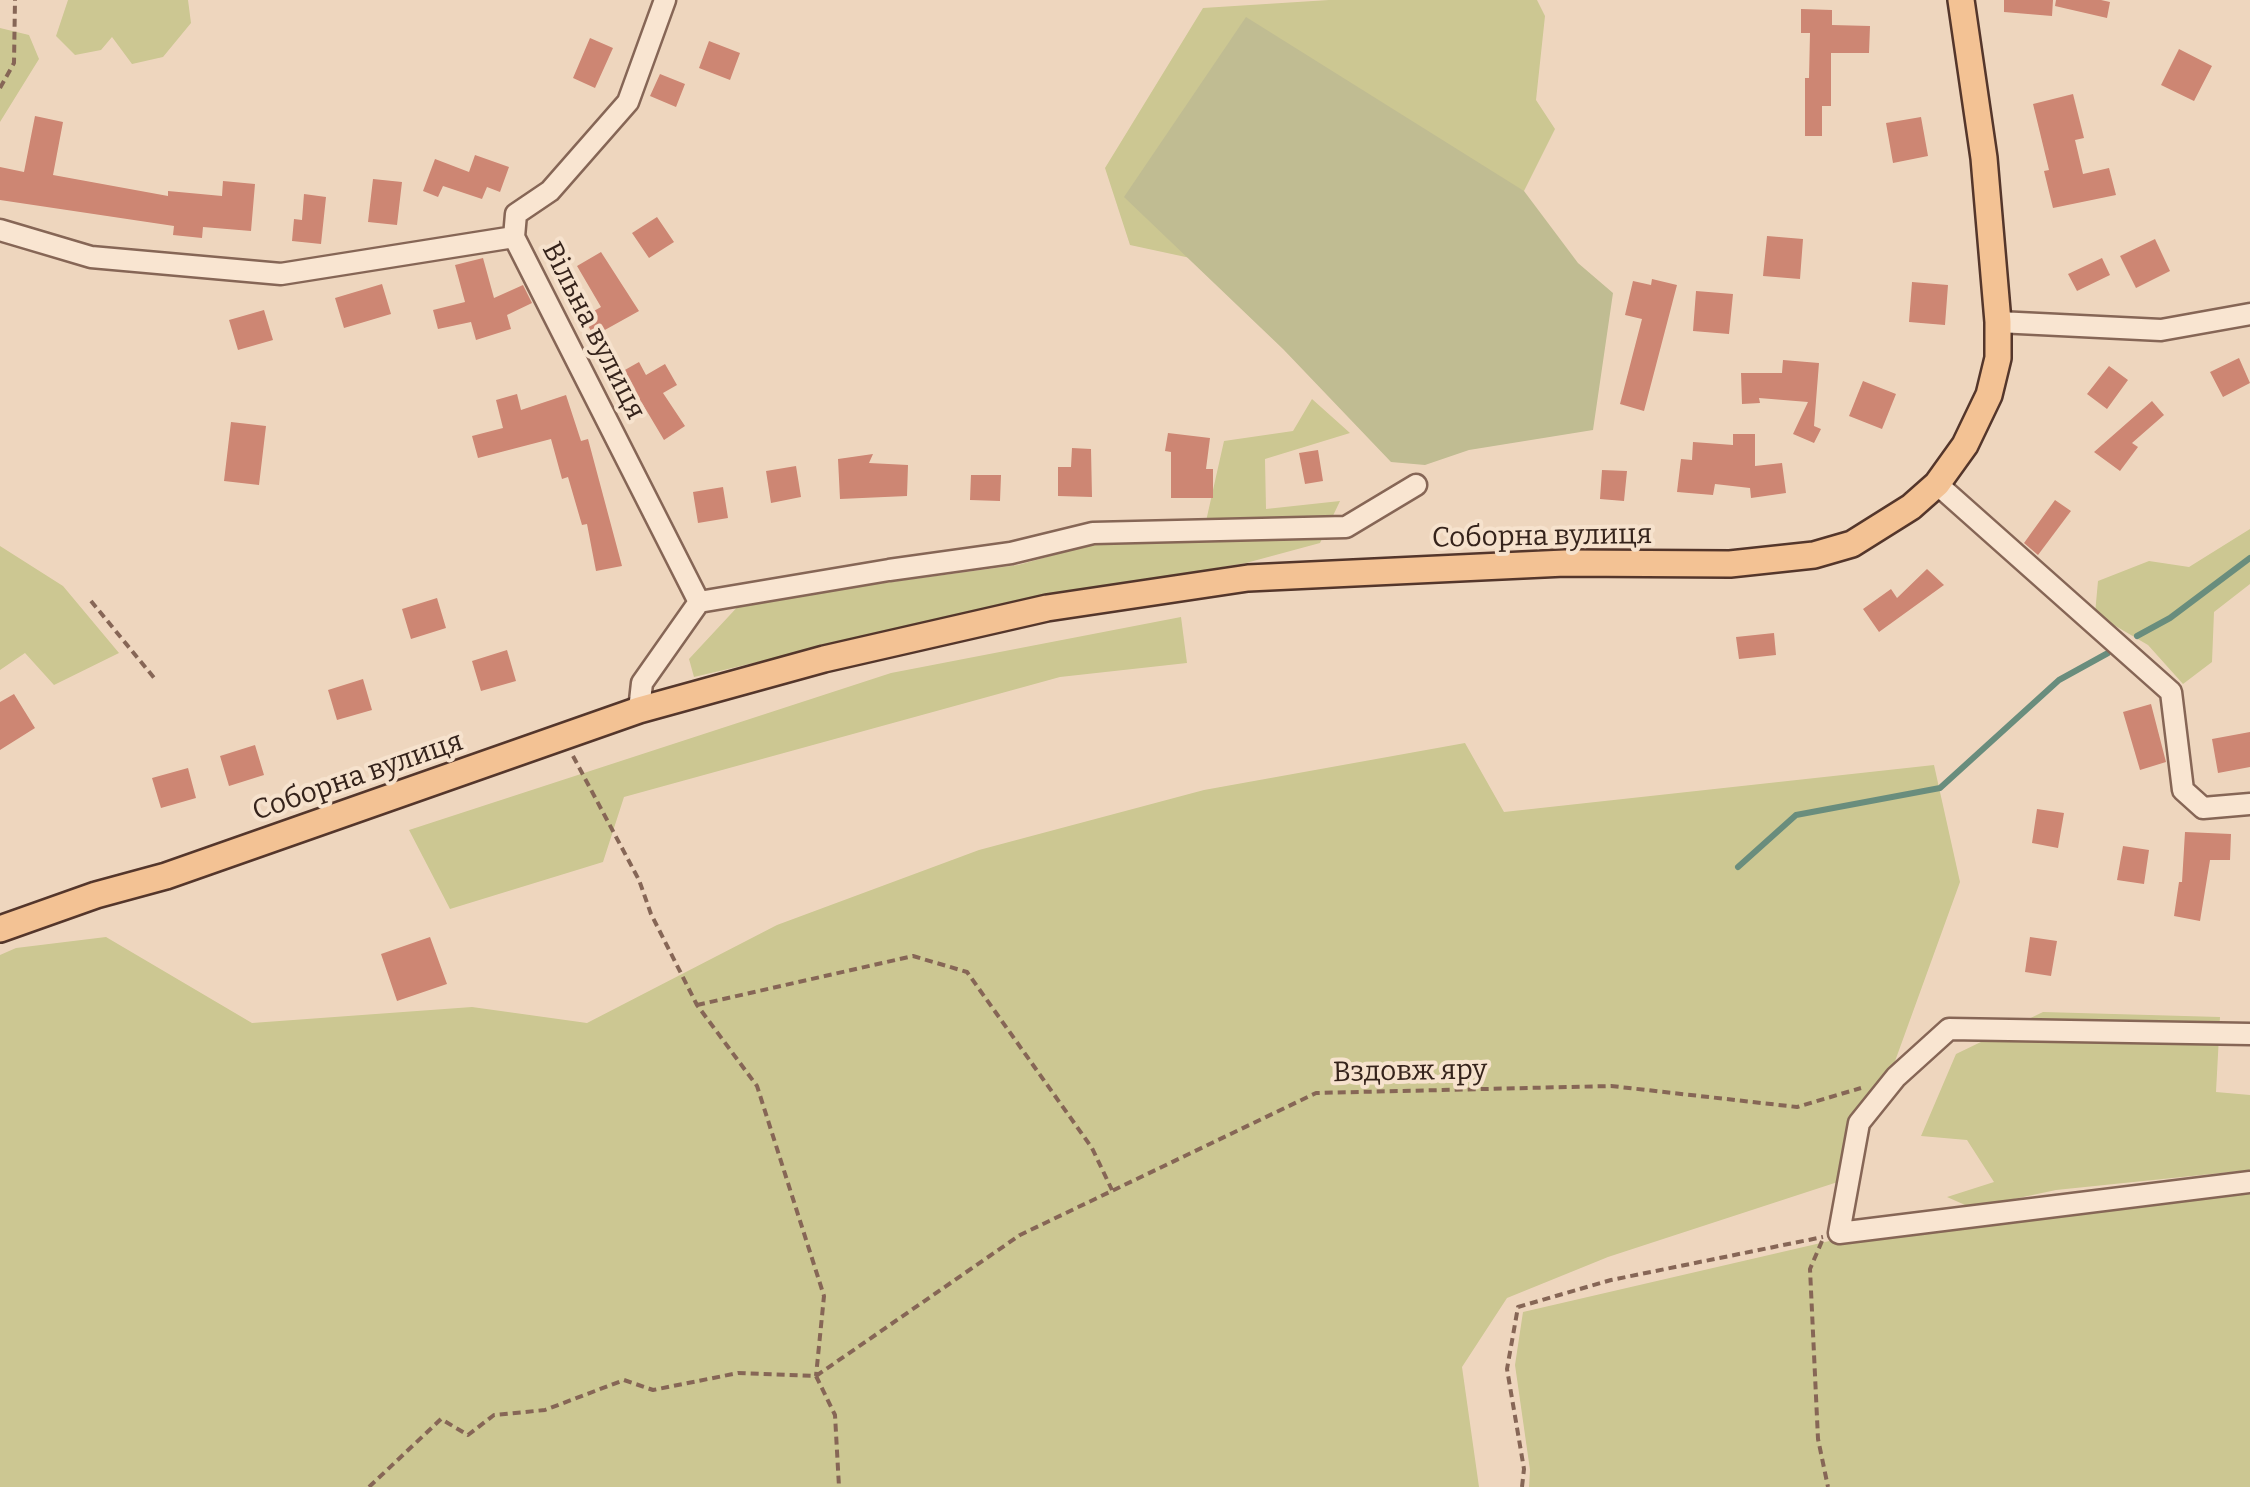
<!DOCTYPE html>
<html>
<head>
<meta charset="utf-8">
<style>
	body { margin:0 }
	canvas { display:block; background:#eed6be }
</style>
</head>
<body>
<canvas width="2250" height="1487"></canvas>
<script>
const ctx = document.querySelector('canvas').getContext('2d');
ctx.lineJoin = 'round';
function fillPath(path, color) {
  ctx.fillStyle = color;
  ctx.fill(path, 'evenodd');
}
function trace(path, color, width, dash) {
  ctx.strokeStyle = color;
  ctx.lineWidth = width;
  ctx.lineCap = dash ? 'butt' : 'round';
  ctx.setLineDash(dash || []);
  ctx.stroke(path);
}
function label(font, color, halo, rows, align = 'center') {
  ctx.font = font + ' Bitter,serif';
  ctx.lineWidth = 8;
  ctx.setLineDash([]);
  ctx.textBaseline = 'middle';
  ctx.strokeStyle = halo;
  ctx.fillStyle = color;
  for (const [text, x, y, turn = 0] of rows) {
    ctx.save();
    ctx.translate(x, y);
    ctx.rotate((+turn || 0) * Math.PI / 180);
    ctx.textAlign = isNaN(turn) ? turn : align;
    if (halo) ctx.strokeText(text, 0, 0);
    ctx.fillText(text, 0, 0);
    ctx.restore();
  }
}
const green = new Path2D(`
	M68,0H188L191,23L163,57L132,64L112,37L101,50L75,55L56,36Z
	M1329,0H1537L1545,16L1536,100L1555,129L1524,191L1396,176L1232,267L1130,245L1105,168L1203,8Z
	M0,28L29,35L39,59L0,122Z
	M1312,399L1350,433L1265,459L1266,509L1340,501L1320,543L1246,563L1004,604L694,677L689,659L742,602L1018,565L1094,544L1202,539L1224,441L1293,431Z
	M2250,529V584L2214,612L2212,662L2183,684L2148,645L2095,614L2098,581L2149,561L2189,567Z
	M0,546L63,586L119,653L54,685L25,653L0,670Z
	M1181,617L1187,663L1060,677L624,797L603,862L450,909L409,830L891,673Z
	M1465,743L1504,812L1934,765L1960,882L1853,1177L1608,1257L1507,1298L1462,1367L1479,1487H0V955L16,948L106,937L252,1023L472,1007L587,1023L777,925L979,850L1204,790Z
	M2043,1012L2220,1017L2216,1092L2250,1095V1170L2056,1190L1972,1208L1947,1197L1994,1182L1967,1140L1921,1136L1956,1054Z
	M2250,1188V1487H1529L1530,1470L1515,1365L1523,1312L1838,1239Z`);
const cemetery = new Path2D(`
	M1246,17L1524,191L1578,263L1613,293L1593,430L1469,450L1425,465L1391,462L1283,349L1124,197Z`);
const stream = new Path2D(`
	M2137,636L2170,618L2250,558
	M1738,867L1796,815L1940,788L2059,680L2108,653`);
const building = new Path2D(`
	M2004,0H2053L2052,16L2004,12Z
	M2056,0H2101L2110,2L2107,18L2055,6Z
	M1801,9L1832,10V25L1870,26L1869,53H1831V106H1822V136H1805V78H1809L1810,33H1801Z
	M590,38L613,48L595,88L573,78Z
	M709,41L740,53L730,80L699,68Z
	M2179,49L2212,66L2194,101L2161,85Z
	M660,74L685,84L676,107L650,96Z
	M2073,94L2084,138L2075,140L2083,174L2109,168L2116,195L2053,208L2044,171L2049,170L2033,104Z
	M35,116L63,122L53,175L168,196V191L222,196L223,181L255,184L251,231L203,227L202,238L173,235L174,226L0,200V167L24,172Z
	M1921,117L1928,156L1893,163L1886,123Z
	M475,155L509,167L500,192L487,187L482,199L443,186L438,197L423,191L435,159L469,172Z
	M373,179L402,182L397,225L368,222Z
	M304,194L326,197L321,244L292,241L294,219L302,220Z
	M657,217L674,242L649,258L632,233Z
	M1767,236L1803,239L1800,279L1763,276Z
	M2155,239L2170,271L2136,288L2120,256Z
	M601,252L639,311L594,336L583,317L601,307L577,266Z
	M483,258L494,298L523,285L532,303L507,315L511,329L476,340L471,322L438,329L433,310L465,302L455,265Z
	M2102,258L2110,275L2077,291L2068,274Z
	M1652,279L1677,285L1644,411L1620,404L1642,319L1625,315L1633,281L1651,285Z
	M1912,282L1948,285L1945,325L1909,322Z
	M382,284L391,314L344,328L335,298Z
	M1696,291L1733,294L1729,334L1693,331Z
	M264,310L273,340L238,350L229,320Z
	M2239,358L2250,383L2223,397L2210,372Z
	M1783,360L1819,363L1814,426L1821,429L1814,443L1793,434L1808,402L1759,398L1760,403L1742,404L1741,373H1782Z
	M639,362L646,375L665,364L677,385L663,393L685,426L664,440L623,371Z
	M2109,366L2128,380L2107,409L2087,394Z
	M1863,381L1896,394L1882,429L1849,416Z
	M517,394L521,410L566,395L581,441L588,439L622,566L596,571L587,524L582,525L568,477L562,479L551,439L478,458L472,436L503,428L496,400Z
	M2152,401L2164,415L2132,443L2138,447L2120,471L2094,452Z
	M231,422L266,426L259,485L224,481Z
	M1168,433L1210,438L1206,469H1213V498H1171V452L1165,451Z
	M1733,434H1755V466L1782,463L1786,493L1751,498L1750,488L1715,484L1713,495L1677,492L1681,459L1692,460L1693,442L1733,445Z
	M1072,448L1091,449L1092,497L1058,496V467H1071Z
	M1318,450L1323,481L1305,484L1299,453Z
	M873,454L869,463L908,465L907,496L840,499L838,459Z
	M796,466L801,497L771,503L766,471Z
	M1602,470L1627,471L1624,501L1600,499Z
	M971,475H1001L1000,501L970,500Z
	M723,487L728,518L698,523L693,492Z
	M2055,500L2071,511L2038,555L2024,543Z
	M1927,569L1944,585L1879,632L1863,609L1891,589L1897,598Z
	M437,598L446,628L411,639L402,609Z
	M1774,633L1776,655L1739,659L1736,637Z
	M507,650L516,681L481,691L472,661Z
	M363,679L372,710L337,720L328,690Z
	M14,694L35,728L0,750V702Z
	M2151,704L2166,762L2140,770L2123,712Z
	M2250,732V767L2218,773L2212,739Z
	M255,745L264,775L229,786L220,756Z
	M188,768L196,798L161,808L152,778Z
	M2037,809L2064,813L2058,848L2032,843Z
	M2185,832L2231,834L2230,860H2210L2200,921L2174,916L2179,882H2182Z
	M2123,846L2149,850L2144,884L2117,880Z
	M430,937L447,984L397,1001L381,954Z
	M2030,937L2057,941L2051,976L2025,972Z`);
const path = new Path2D(`
	M0,88L14,63L15,0
	M91,601L155,679
	M573,756L639,880L651,914L697,1005L757,1086L824,1296L816,1376
	M697,1005L913,956L967,972L1092,1148L1112,1190
	M1822,1241L1810,1269L1818,1439L1828,1487
	M816,1376L1020,1235L1316,1093L1611,1086L1797,1107L1861,1088
	M816,1376L835,1415L839,1487
	M369,1487L441,1419L468,1435L494,1415L545,1410L624,1380L653,1390L738,1373L816,1376
	M1522,1487L1524,1469L1507,1369L1518,1307L1611,1280L1823,1237`);
const minor = new Path2D(`
	M665,0L628,102L550,191L516,214L514,237L699,602
	M0,230L91,257L281,274L514,237
	M1998,322L2161,330L2250,314
	M1937,484L2171,692L2183,790L2203,808L2250,804
	M639,710L642,683L699,602L889,570L1011,553L1093,533L1346,527L1416,485
	M2250,1034L1949,1029L1896,1077L1859,1123L1839,1233L2250,1182`);
const major = new Path2D(`
	M0,929L96,895L166,876L639,710L824,659L1047,608L1248,578L1565,563L1730,564L1814,555L1852,544L1911,507L1937,484L1965,445L1989,395L1998,358V322L1984,158L1961,0`);
const streetNames = [
	["Вільна вулиця",593,331,63],
	["Соборна вулиця",1542,537,-1],
	["Соборна вулиця",358,777,-19],
	["Вздовж яру",1410,1072,-1]
];
fillPath(green, '#ccc792');
fillPath(cemetery, '#c0bc92');
trace(stream, '#698d7d', 6);
fillPath(building, '#cd8673');
trace(minor, '#866656', 25);
trace(major, '#54362b', 30);
trace(path, '#866656', 4, [8, 5]);
trace(minor, '#f9e5d1', 20);
trace(major, '#f3c294', 25);
label('28px', '#35231b', '#f6e2cd', streetNames);
</script>
</body>
</html>
